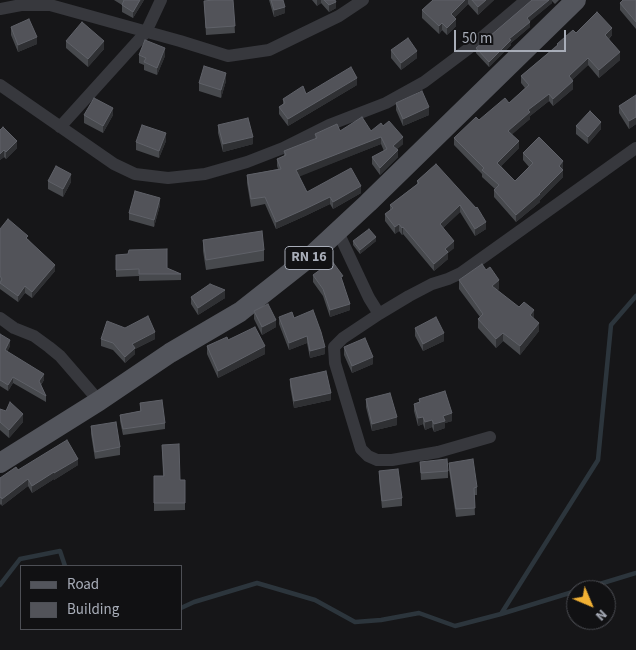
<!DOCTYPE html>
<html>
<head>
<meta charset="utf-8">
<style>
	body { margin:0 }
	#map { position:relative; width:636px; height:650px; overflow:hidden; background:#161618; font-family:"Source Sans 3",sans-serif }
	canvas { display:block }
	.legend { position:absolute; left:20px; top:565px; width:162px; height:65px; box-sizing:border-box; background:#111113; border:1px solid #4d4f55; margin:0; padding:6px 9px; list-style:none; font-size:15px; color:#a8adb8 }
	.legend li { display:flex; align-items:center; gap:10px; height:25px }
	.legend b { width:25px; border:1px solid #4d4f55 }
	.north { position:absolute; left:566px; top:580px; width:50px; height:50px; box-sizing:border-box; background:#111113; border:1px solid #4d4f55; border-radius:50%; rotate:135deg; font-size:14px; font-weight:700; line-height:20px; text-align:center; color:#a8adb8 }
	.north::after { content:''; display:block; margin:auto; width:18px; height:22px; background:#f2b134; clip-path:polygon(50% 0,100% 100%,50% 72%,0 100%) }
	.scale { position:absolute; left:454px; top:30px; width:112px; height:22px; box-sizing:border-box; border:2px solid #a8adb8; border-top:0; padding-left:6px; font-size:15px; line-height:18px; white-space:nowrap; color:#a8adb8; -webkit-text-stroke:4px #111113; paint-order:stroke }
</style>
</head>
<body>
<div id="map">
<canvas width="636" height="650"></canvas>
<ul class="legend">
<li><b style="height:6px;background:#53555c"></b>Road</li>
<li><b style="height:14px;background:#525359"></b>Building</li>
</ul>
<div class="north">N</div>
<div class="scale">50 m</div>
</div>
<script>
const c = document.querySelector('canvas').getContext('2d');
c.lineJoin = 'round';
function poly(rows) {
  const path = new Path2D();
  for (const r of rows) {
    path.moveTo(r[0], r[1]);
    for (let i = 2; i < r.length; i += 2) path.lineTo(r[i], r[i + 1]);
  }
  return path;
}
function stroke(path, color, width, dash) {
  c.strokeStyle = color;
  c.lineWidth = width;
  c.lineCap = dash ? 'butt' : 'round';
  c.setLineDash(dash || []);
  c.stroke(path);
}
function fillPath(path, color) {
  c.fillStyle = color;
  c.fill(path, 'evenodd');
}
function drawText(font, color, halo, rows, align = 'center') {
  c.font = font + ' "Source Sans 3",sans-serif';
  c.lineWidth = 4;
  c.setLineDash([]);
  c.textBaseline = 'middle';
  c.strokeStyle = halo;
  c.fillStyle = color;
  for (const [text, x, y, turn = 0] of rows) {
    c.save();
    c.translate(x, y);
    c.rotate((+turn || 0) * Math.PI / 180);
    c.textAlign = isNaN(turn) ? turn : align;
    if (halo) c.strokeText(text, 0, 0);
    c.fillText(text, 0, 0);
    c.restore();
  }
}
stroke(poly([
	[0,585,20,559,60,551,65,566],
	[580,590,636,573],
	[181,608,194,602,257,583,315,600,355,622,381,620,419,613,455,626,501,614,576,591],
	[501,614,598,460,611,325,636,296]
]), '#2c353c', 4.5);
stroke(poly([
	[0,9,21,5,50,5,180,41,228,56,269,50,339,16,363,0],
	[0,85,114,164,135,174,168,178,205,174,247,162,283,148,329,125,386,103,424,82,468,49,526,0],
	[60,127,146,32,161,0],
	[338,232,369,298,379,314,409,296,432,284,448,279,461,273,636,148],
	[379,314,343,338,334,347,335,363,361,449,368,456,377,460,392,460,438,452,490,437],
	[0,318,14,328,34,336,49,347,60,356,99,401]
]), '#37383d', 12);
stroke(poly([
	[0,463,99,401,170,353,240,312,311,256,368,203,576,0]
]), '#53555c', 20);
fillPath(poly([
	[114,0,144,0,133,18,122,12,122,5],
	[211,0,233,0,235,33,206,35,204,1],
	[269,0,283,0,285,13,274,17],
	[312,0,335,0,336,8,329,12,321,3,317,6],
	[433,0,494,0,478,15,468,4,455,17,456,26,447,35,442,30,439,34,422,18,422,10],
	[532,0,559,0,555,4,552,1,552,3,530,21,530,27,511,43,511,45,489,67,476,53,476,48],
	[636,0,636,29,620,10,620,3],
	[11,27,37,44,18,52,11,35],
	[576,33,612,35,609,39,620,60,599,78,588,65,572,80,573,89,553,106,549,101,530,116,530,119,512,134,519,148,501,166,515,181,529,167,523,160,523,153,563,168,562,169,563,177,540,200,540,202,516,222,494,197,494,190,495,189,482,177,482,174,454,145,454,138,479,120,509,103,525,88,521,83,521,76,557,45,557,44],
	[66,41,104,49,88,67,66,48],
	[391,50,417,58,401,70,391,58],
	[139,55,165,56,157,75,144,70,144,65,139,63],
	[226,81,221,98,199,91,199,83],
	[357,85,288,126,279,114,279,107,283,104,283,99],
	[636,95,636,124,629,129,619,113,619,106],
	[396,103,429,115,403,126,396,110],
	[84,115,113,115,103,133,84,123],
	[218,125,253,144,223,152,218,133],
	[383,126,403,144,397,149,398,157,380,175,372,164,372,157,384,151,381,144,299,176,307,192,361,193,333,209,330,204,305,216,276,229,265,204,251,207,247,183,247,175,278,169,277,166,277,159,284,156,284,151,315,139,315,134,340,131,371,131],
	[576,126,601,129,588,144,576,134],
	[0,130,17,148,6,159,4,157,0,160],
	[166,141,159,158,136,150,136,142],
	[436,164,486,229,475,236,460,212,443,228,454,248,448,253,448,259,434,271,403,234,402,235,399,231,395,234,385,221,385,214,390,210,390,205,417,184,417,181],
	[48,181,71,182,63,197,48,189],
	[160,205,154,227,129,220,129,213],
	[0,229,28,239,55,271,32,298,25,293,18,302,0,289],
	[203,240,264,250,264,261,206,270,203,251],
	[353,241,376,241,360,254,353,245],
	[116,255,167,268,181,274,181,280,139,281,139,276,116,277],
	[313,275,343,282,350,310,330,317,323,296,313,282],
	[459,280,499,289,497,290,534,319,539,331,520,355,503,341,496,348,478,328,478,319,480,317,459,289],
	[191,297,225,298,198,315,191,304],
	[254,311,276,327,262,335,254,319],
	[279,317,294,318,325,354,310,358,307,343,289,350,279,324],
	[415,328,444,341,423,351,415,336],
	[0,334,10,346,7,352,44,380,41,385,46,396,46,402,13,383,8,391,0,386],
	[101,339,155,339,135,349,135,354,125,363,113,350,101,346],
	[228,340,265,354,218,378,207,354,207,346],
	[344,347,373,364,352,373,344,355],
	[290,379,331,400,294,408,290,386],
	[366,399,397,425,372,431,366,407],
	[419,399,452,421,445,423,445,428,434,432,432,427,425,430,423,424,418,426,414,411,414,404,419,402],
	[140,403,165,423,165,429,123,435,120,421,120,415,140,411],
	[0,409,23,422,9,438,0,430],
	[91,426,120,447,120,455,95,459,91,434],
	[162,445,180,480,185,480,185,510,154,511,154,476,163,476],
	[420,462,448,471,448,478,421,480],
	[449,463,477,487,477,495,474,495,475,515,456,517,449,470],
	[78,465,54,480,54,479,32,493,28,486,2,506,1,504,0,505,0,478,18,470],
	[379,471,402,498,402,506,382,508,379,479]
]), '#47494d');
fillPath(poly([
	[140,0,144,0,133,18,133,12],
	[317,0,321,0,321,3,317,6],
	[465,0,468,0,468,4,451,21,451,14],
	[486,0,494,0,478,15,478,7],
	[549,0,552,0,552,3,527,24,527,18],
	[336,2,336,8,329,12,329,5],
	[285,7,285,13,274,17,274,10],
	[456,19,456,26,447,35,447,28],
	[530,22,530,27,511,43,511,45,489,67,489,62,509,39],
	[442,23,442,30,439,34,439,26],
	[612,28,612,35,605,42,605,35],
	[37,37,37,44,18,52,18,45],
	[104,41,104,49,88,67,88,59],
	[165,48,165,56,157,75,157,68],
	[417,51,417,58,401,70,401,63],
	[620,52,620,60,599,78,599,70],
	[588,58,588,65,569,83,569,76],
	[226,73,226,81,221,98,221,90],
	[357,78,357,85,288,126,288,119],
	[573,81,573,89,553,106,553,99],
	[549,94,549,101,530,116,530,119,508,138,508,131,528,110],
	[429,107,429,115,403,126,403,119],
	[113,108,113,115,103,133,103,126],
	[636,117,636,124,629,129,629,121],
	[601,122,601,129,588,144,588,137],
	[166,133,166,141,159,158,159,151],
	[253,137,253,144,223,152,223,144],
	[381,137,381,144,296,178,296,170],
	[403,137,403,144,393,153,393,146],
	[17,141,17,148,6,159,6,152],
	[519,141,519,148,497,170,497,163],
	[4,150,4,157,0,160,0,154],
	[398,150,398,157,380,175,380,168],
	[563,161,563,168,559,173,559,166],
	[563,170,563,177,540,200,540,202,516,222,516,215],
	[71,174,71,182,63,197,63,189],
	[361,186,361,193,333,209,333,202],
	[330,197,330,204,305,216,276,229,276,222],
	[160,198,160,205,154,227,154,220],
	[460,205,460,212,440,231,440,224],
	[486,222,486,229,475,236,475,229],
	[399,224,399,231,395,234,395,227],
	[403,227,403,234,402,235,402,228],
	[376,237,376,241,360,254,360,250],
	[454,241,454,248,448,253,448,259,434,271,434,264,445,249],
	[55,265,55,271,32,298,32,292],
	[499,280,499,289,492,294,492,286],
	[25,286,25,293,18,302,18,296],
	[225,290,225,298,198,315,198,308],
	[350,304,350,310,330,317,330,310],
	[534,310,534,319,530,315],
	[276,320,276,327,262,335,262,327],
	[539,323,539,331,520,355,520,346],
	[155,332,155,339,135,349,135,354,125,363,125,357,132,344],
	[444,333,444,341,423,351,423,344],
	[503,333,503,341,496,348,496,339],
	[307,336,307,343,289,350,289,343],
	[10,340,10,346,5,356,5,350],
	[265,346,265,354,218,378,218,371],
	[325,347,325,354,310,358,310,351],
	[373,357,373,364,352,373,352,366],
	[44,374,44,380,39,387,39,381],
	[13,377,13,383,8,391,8,385],
	[331,393,331,400,294,408,294,401],
	[452,413,452,421,445,423,445,428,434,432,434,424,443,416],
	[23,414,23,422,9,438,9,430],
	[397,417,397,425,372,431,372,424],
	[423,417,423,424,418,426,418,418],
	[432,420,432,427,425,430,425,422],
	[78,459,78,465,54,480,54,473],
	[54,472,54,479,32,493,32,486],
	[28,479,28,486,2,506,2,499]
]), '#2f3033');
const building = poly([
	[124,0,140,0,133,12,122,5,124,0],
	[213,0,233,0,235,26,206,28,204,1,213,0],
	[271,0,283,0,285,7,274,10,271,0],
	[324,0,335,0,336,2,329,5,324,0],
	[433,0,465,0,451,14,456,19,447,28,442,23,439,26,422,10,433,0],
	[472,0,486,0,478,7,472,0],
	[532,0,549,0,527,18,530,22,509,39,511,40,489,62,476,48,532,0],
	[623,0,636,0,636,22,620,3,623,0],
	[597,12,612,28,605,35,620,52,599,70,588,58,569,76,573,81,553,99,549,94,528,110,530,112,508,131,519,141,497,163,515,181,533,163,523,153,539,137,563,161,559,166,563,170,539,194,540,194,516,215,494,190,499,185,482,170,484,168,454,138,476,117,479,120,505,98,509,103,529,85,521,76,558,45,557,44,573,30,576,33,597,12],
	[29,19,37,37,18,45,11,27,29,19],
	[82,22,104,41,88,59,66,41,82,22],
	[408,38,417,51,401,63,391,50,408,38],
	[145,40,165,48,157,68,144,62,146,58,139,55,145,40],
	[204,66,226,73,221,90,199,83,204,66],
	[351,67,357,78,288,119,279,107,285,103,283,99,303,86,306,94,351,67],
	[422,91,429,107,403,119,396,103,422,91],
	[636,95,636,117,629,121,619,106,636,95],
	[94,98,113,108,103,126,84,115,94,98],
	[590,111,601,122,588,137,576,126,590,111],
	[362,117,371,131,381,123,383,126,389,121,403,137,393,146,398,150,380,168,372,157,387,149,381,137,296,170,307,192,351,168,361,186,333,202,330,197,305,209,276,222,265,197,251,199,247,175,281,169,277,159,286,155,284,151,317,138,315,134,337,124,340,131,362,117],
	[248,118,253,137,223,144,218,125,248,118],
	[142,125,166,133,159,151,136,142,142,125],
	[3,127,17,141,6,152,4,150,0,154,0,130,3,127],
	[436,164,476,208,477,207,486,222,475,229,460,205,440,224,454,241,445,249,448,252,434,264,403,227,402,228,399,224,395,227,385,214,393,208,390,205,419,183,417,181,436,164],
	[56,166,71,174,63,189,48,181,56,166],
	[135,191,160,198,154,220,129,213,135,191],
	[8,219,28,236,26,238,55,265,32,292,25,286,18,296,0,283,2,279,0,276,0,229,8,219],
	[369,229,376,237,360,250,353,241,369,229],
	[262,231,264,250,206,260,203,240,262,231],
	[167,249,167,268,181,274,139,274,139,269,116,270,116,255,128,254,129,250,167,249],
	[332,261,343,276,341,277,350,304,330,310,323,289,313,275,332,261],
	[482,264,486,270,490,267,499,280,492,286,519,307,524,302,534,310,530,315,539,323,520,346,503,333,496,339,478,319,483,314,459,280,482,264],
	[210,284,225,290,198,308,191,297,210,284],
	[268,304,276,320,262,327,254,311,268,304],
	[313,310,321,332,325,347,310,351,307,336,289,343,279,317,292,312,294,318,313,310],
	[148,316,155,332,132,344,135,348,125,357,113,343,101,339,107,321,125,328,148,316],
	[436,317,444,333,423,344,415,328,436,317],
	[255,327,265,346,218,371,207,346,227,337,228,340,255,327],
	[0,334,10,340,5,350,44,374,39,381,46,396,13,377,8,385,0,380,0,334],
	[365,338,373,357,352,366,344,347,365,338],
	[326,371,331,393,294,401,290,379,326,371],
	[445,391,452,413,443,416,445,421,434,424,432,420,425,422,423,417,418,418,414,404,420,402,419,399,445,391],
	[390,393,397,417,372,424,366,399,390,393],
	[162,400,165,423,123,429,120,415,141,411,140,403,162,400],
	[10,402,23,414,9,430,0,422,0,409,6,411,10,402],
	[116,422,120,447,95,452,91,426,116,422],
	[67,440,78,459,54,473,54,472,32,486,28,479,2,499,1,497,0,498,0,478,16,467,18,470,67,440],
	[179,444,180,480,185,480,185,503,154,503,154,476,164,476,162,445,179,444],
	[447,459,448,471,421,473,420,462,447,459],
	[473,459,477,487,474,488,475,508,456,509,449,463,473,459],
	[398,469,402,498,382,501,379,471,398,469]
]);
fillPath(building, '#525359');
stroke(building, '#5f6168', 1);
for (const [x, y, w] of [
	[309,258,48]
]) {
  const box = new Path2D();
  box.roundRect(x - w / 2, y - 11.5, w, 23, 4);
  c.fillStyle = '#111113';
  c.fill(box);
  stroke(box, '#a8adb8', 1);
}
drawText('bold 14px', '#a8adb8', null, [
	["RN 16",309,258]
]);
</script>
</body>
</html>
